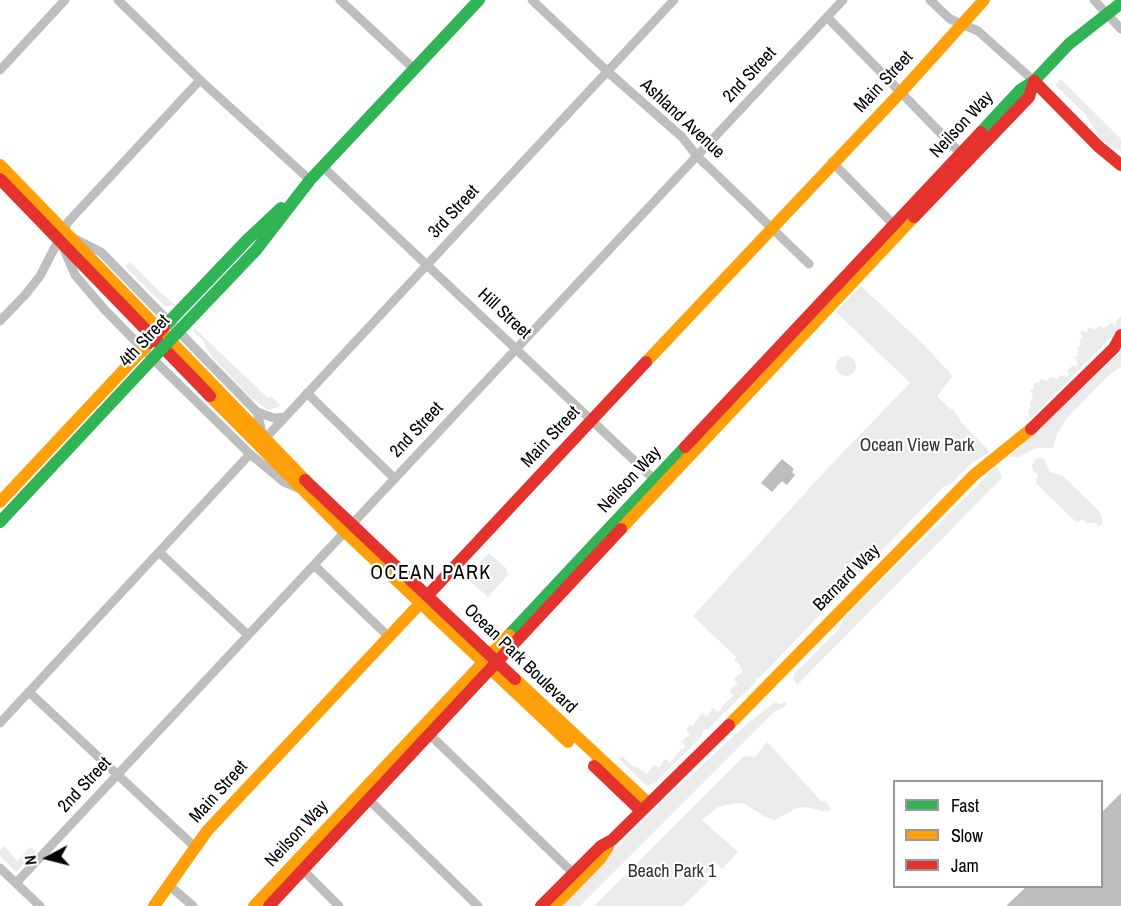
<!DOCTYPE html>
<html>
<head>
<meta charset="utf-8">
<style>
	body { margin:0 }
	#map { position:relative; width:1121px; height:906px; overflow:hidden; background:#fff; font-family:"Archivo Narrow",sans-serif }
	canvas { display:block }
	.legend { position:absolute; left:893px; top:780px; width:210px; height:108px; box-sizing:border-box; background:#fff; border:2px solid #999; margin:0; padding:8px 10px; list-style:none; font-size:18px; color:#000 }
	.legend li { display:flex; align-items:center; gap:12px; height:30px }
	.legend b { width:30px; border:2px solid #999 }
	.north { position:absolute; left:18px; top:828px; width:60px; height:60px; -webkit-text-stroke:4px #fff; paint-order:stroke; rotate:263deg; font-size:16px; font-weight:700; line-height:24px; text-align:center; color:#000 }
	.north::after { content:''; display:block; margin:auto; width:21px; height:27px; background:#000; clip-path:polygon(50% 0,100% 100%,50% 72%,0 100%) }
</style>
</head>
<body>
<div id="map">
<canvas width="1121" height="906"></canvas>
<ul class="legend">
<li><b style="height:8px;background:#30b455"></b>Fast</li>
<li><b style="height:8px;background:#ff9f0a"></b>Slow</li>
<li><b style="height:8px;background:#e5322d"></b>Jam</li>
</ul>
<div class="north">N</div>
</div>
<script>
const c = document.querySelector('canvas').getContext('2d');
c.lineJoin = 'round';
function fillPath(path, color) {
  c.fillStyle = color;
  c.fill(path, 'evenodd');
}
function poly(rows) {
  const path = new Path2D();
  for (const r of rows) {
    if (r.length === 3) {
      path.moveTo(r[0] + r[2], r[1]);
      path.arc(r[0], r[1], r[2], 0, 2 * Math.PI);
      continue;
    }
    path.moveTo(r[0], r[1]);
    for (let i = 2; i < r.length; i += 2) path.lineTo(r[i], r[i + 1]);
  }
  return path;
}
function stroke(path, color, width, dash) {
  c.strokeStyle = color;
  c.lineWidth = width;
  c.lineCap = dash ? 'butt' : 'round';
  c.setLineDash(dash || []);
  c.stroke(path);
}
function drawText(font, color, halo, rows, align = 'center') {
  c.font = font + ' "Archivo Narrow",sans-serif';
  c.lineWidth = 4.5;
  c.setLineDash([]);
  c.textBaseline = 'middle';
  c.strokeStyle = halo;
  c.fillStyle = color;
  for (const [text, x, y, turn = 0] of rows) {
    c.save();
    c.translate(x, y);
    c.rotate((+turn || 0) * Math.PI / 180);
    c.textAlign = isNaN(turn) ? turn : align;
    if (halo) c.strokeText(text, 0, 0);
    c.fillText(text, 0, 0);
    c.restore();
  }
}
fillPath(poly([
	[1061,79,1121,139,1121,151,1109,146,1101,139,1084,113,1055,85],
	[130,262,161,293,175,305,165,306,125,267],
	[861,286,925,346,949,372,952,377,937,396,950,409,953,409,962,423,990,452,972,463,950,484,943,487,759,678,756,677,755,683,708,729,704,729,701,737,655,783,647,786,619,759,622,756,633,767,635,766,647,774,654,764,659,768,665,759,670,763,681,749,682,750,686,746,681,742,690,734,686,730,690,725,692,726,702,713,707,717,713,708,718,712,722,708,721,707,734,695,729,691,738,683,734,679,743,671,740,668,741,666,734,660,736,657,693,616,827,469,910,383,836,312],
	[1121,316,1121,327,1030,419,1028,410,1031,408,1030,403,1033,397,1030,390,1034,389,1033,385,1036,382,1039,383,1040,379,1048,381,1049,377,1058,379,1059,375,1067,377,1069,374,1067,371,1073,365,1075,367,1078,365,1075,357,1079,356,1077,353,1079,350,1076,348,1081,345,1079,342,1083,336,1080,333,1083,330,1087,332,1088,327,1096,330,1098,326,1105,328,1111,323,1116,325,1116,321],
	[193,327,268,398,271,396,280,405,278,407,268,410,251,398,214,359,206,348,204,341,194,332],
	[1121,352,1121,367,1109,375,1066,419,1057,434,1053,448,1037,448,1018,457,1009,457],
	[846,366,10],
	[1039,458,1044,459,1050,472,1063,476,1096,508,1101,514,1103,524,1099,526,1094,522,1086,524,1083,519,1078,522,1075,521,1036,483,1038,474,1033,471,1032,465,1036,459],
	[995,468,998,468,1002,478,797,685,793,678,794,674,838,630,846,616],
	[489,553,506,568,508,575,488,597,465,577],
	[786,701,787,705,774,712,580,906,556,906,564,901,678,787,748,723,774,703,781,704],
	[767,742,821,801,826,801,831,810,822,811,806,807,797,808,775,820,765,817,745,804,736,803,718,807,702,820,738,852,722,869,716,863,704,875,709,881,683,906,594,906,744,756,755,757],
	[4,846,17,861,30,847,36,851,16,872,0,856,0,850]
]), '#ebebeb');
fillPath(poly([
	[782,459,794,469,792,472,795,475,787,485,782,481,772,492,761,483],
	[1121,793,1121,906,1006,906,1026,887,1102,886,1102,812]
]), '#bdbdbd');
stroke(poly([
	[118,0,200,80,310,180],
	[340,0,414,69],
	[532,0,608,72,682,137,697,156,809,264],
	[930,0,950,19,978,31,1034,81],
	[1094,0,1121,29],
	[827,17,964,157],
	[0,70,65,0],
	[832,162,897,228],
	[323,167,658,483],
	[71,237,101,252,257,412,274,418,285,417],
	[63,247,75,275,104,309,153,359,250,454,284,482,298,488],
	[0,321,25,295,40,276,68,222,200,80],
	[307,393,394,478],
	[257,412,264,440],
	[260,444,674,0],
	[160,553,248,635],
	[315,566,388,636],
	[29,692,195,847],
	[0,723,250,454],
	[426,731,573,873],
	[365,796,478,906],
	[299,866,339,906],
	[0,868,40,906],
	[16,883,843,0],
	[170,886,193,906]
]), '#bebebe', 9);
stroke(poly([
	[981,132,1020,90,1034,81,1069,44,1121,3],
	[164,327,248,239,281,208],
	[174,336,256,250,310,180,479,0],
	[0,522,157,354],
	[509,635,685,447]
]), '#30b455', 12);
stroke(poly([
	[0,165,305,480],
	[646,362,901,92,984,0],
	[210,396,345,532,568,742],
	[0,502,149,343],
	[621,529,914,217],
	[515,679,648,803],
	[729,725,974,475,1031,429],
	[154,906,207,831,428,595],
	[254,906,509,635],
	[551,906,561,899,600,859,608,847]
]), '#ff9f0a', 12);
stroke(poly([
	[1034,81,1098,146,1121,165],
	[0,179,210,396],
	[914,217,1029,97,1034,81],
	[1031,429,1114,348,1121,335],
	[685,447,981,132],
	[305,480,515,679],
	[428,595,646,362],
	[594,766,641,811],
	[269,906,621,529],
	[541,906,601,846,612,840,729,725]
]), '#e5322d', 12);
stroke(poly([
	[157,354,174,336]
]), '#30b455', 12);
stroke(poly([
	[149,343,164,327]
]), '#e5322d', 12);
drawText('18px', '#000', '#fff', [
	["2nd Street",750,75,-47],
	["Main Street",884,82,-47],
	["Ashland Avenue",682,119,43],
	["Neilson Way",962,125,-47],
	["3rd Street",454,212,-47],
	["Hill Street",504,314,43],
	["4th Street",145,341,-47],
	["2nd Street",417,430,-47],
	["Main Street",551,437,-47],
	["Neilson Way",630,480,-47],
	["Barnard Way",847,578,-45],
	["Ocean Park Boulevard",520,659,44],
	["2nd Street",85,785,-47],
	["Main Street",219,792,-48],
	["Neilson Way",297,834,-47]
]);
drawText('18px', '#313131', '#fff', [
	["Ocean View Park",917,446],
	["Beach Park 1",672,872]
]);
c.letterSpacing = '1.5px';
drawText('20px', '#000', '#fff', [
	["OCEAN PARK",431,574]
]);
c.letterSpacing = '0px';
</script>
</body>
</html>
